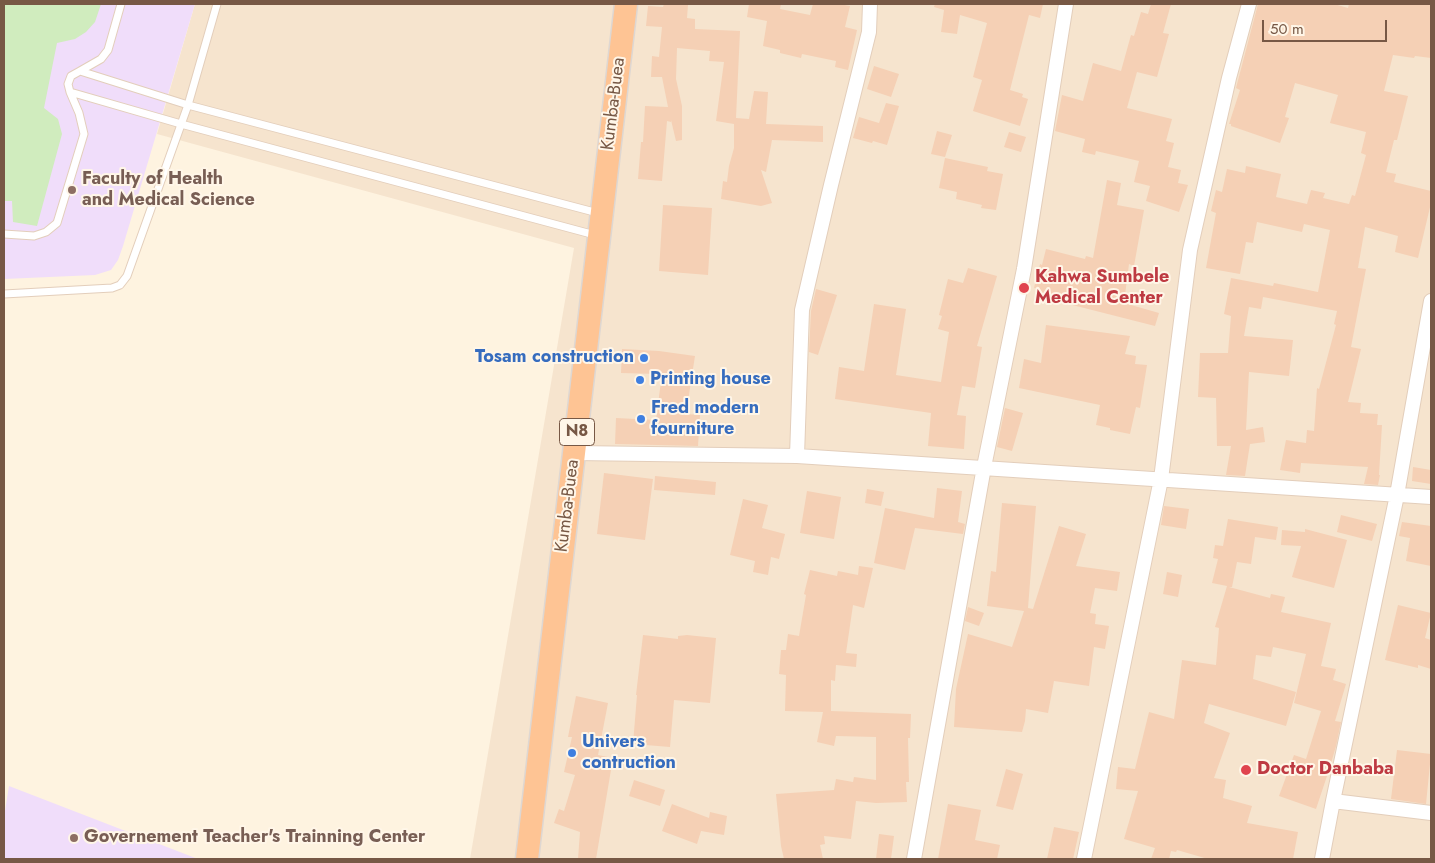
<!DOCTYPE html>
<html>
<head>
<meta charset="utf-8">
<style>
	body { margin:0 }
	#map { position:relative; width:1435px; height:863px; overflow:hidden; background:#fef3e0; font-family:Jost,sans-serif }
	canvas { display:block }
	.frame { position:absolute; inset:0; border:5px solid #775845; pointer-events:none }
	.scale { position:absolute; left:1262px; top:20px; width:125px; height:22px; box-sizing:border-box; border:2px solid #775845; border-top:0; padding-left:6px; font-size:15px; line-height:18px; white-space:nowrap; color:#775845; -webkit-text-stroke:4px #fff6e8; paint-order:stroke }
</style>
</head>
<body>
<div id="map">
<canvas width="1435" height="863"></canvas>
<div class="frame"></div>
<div class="scale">50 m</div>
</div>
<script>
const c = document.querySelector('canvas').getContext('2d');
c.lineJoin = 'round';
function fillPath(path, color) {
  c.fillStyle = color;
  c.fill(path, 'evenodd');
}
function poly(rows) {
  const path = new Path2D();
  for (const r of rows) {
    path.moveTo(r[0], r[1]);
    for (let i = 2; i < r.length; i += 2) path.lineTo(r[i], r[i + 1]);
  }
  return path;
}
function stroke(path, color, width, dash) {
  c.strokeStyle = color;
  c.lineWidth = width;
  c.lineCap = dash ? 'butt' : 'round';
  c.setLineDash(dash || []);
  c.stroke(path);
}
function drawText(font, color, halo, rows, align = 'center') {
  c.font = font + ' Jost,sans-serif';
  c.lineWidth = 4;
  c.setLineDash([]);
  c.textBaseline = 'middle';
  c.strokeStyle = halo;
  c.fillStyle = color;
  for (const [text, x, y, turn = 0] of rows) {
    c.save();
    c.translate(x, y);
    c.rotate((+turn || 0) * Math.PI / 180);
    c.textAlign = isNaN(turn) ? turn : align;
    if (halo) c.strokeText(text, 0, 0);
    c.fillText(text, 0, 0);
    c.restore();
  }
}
fillPath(poly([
	[195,4,1431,4,1431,859,470,859,574,248,157,134]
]), '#f6e4ce');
fillPath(poly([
	[4,4,195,4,123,246,118,260,111,270,95,275,4,279],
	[9,786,198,859,4,859,4,817]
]), '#f0ddfa');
fillPath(poly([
	[4,4,101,4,95,22,86,32,75,39,57,43,44,108,58,119,62,134,37,226,13,222,12,201,4,201]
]), '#d0ecbe');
fillPath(poly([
	[664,4,688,5,687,18,695,19,695,29,740,31,736,118,749,119,754,91,768,92,766,124,823,126,823,142,772,140,766,172,761,170,772,203,761,206,721,199,723,181,727,182,729,166,734,148,734,124,716,121,724,62,709,61,710,51,677,48,676,79,682,106,682,140,676,141,671,120,671,122,667,121,662,181,638,179,641,142,643,142,645,106,668,107,662,77,651,77,652,56,659,57,662,27,646,26,648,6,663,7],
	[749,4,781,4,780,9,810,15,813,4,839,4,850,6,845,27,857,30,848,70,835,67,836,61,802,54,801,58,780,53,780,50,763,46,767,21,747,17],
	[935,4,1043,4,1040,18,1029,15,1010,90,1023,94,1022,97,1028,99,1020,126,973,111,982,80,973,77,987,23,960,15,957,34,941,32,944,10,934,7],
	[1151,4,1171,4,1163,33,1169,34,1157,77,1137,72,1127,108,1172,119,1166,141,1174,143,1168,167,1181,170,1178,183,1188,185,1179,212,1146,201,1150,186,1134,182,1139,161,1096,151,1095,155,1082,152,1085,139,1055,131,1062,95,1083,101,1093,63,1121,71,1131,35,1134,36,1141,12,1148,14],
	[1258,4,1334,4,1348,8,1349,4,1431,4,1431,58,1415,56,1414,58,1393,55,1384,91,1408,96,1397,140,1394,140,1386,172,1396,174,1394,182,1431,191,1431,203,1418,258,1395,252,1398,236,1365,227,1358,268,1366,269,1351,347,1361,349,1348,402,1361,403,1360,413,1378,414,1377,425,1382,425,1379,475,1380,475,1378,485,1364,484,1368,467,1301,463,1300,473,1280,470,1286,440,1306,443,1307,430,1314,431,1317,388,1319,389,1336,325,1334,324,1337,311,1263,297,1261,309,1249,307,1244,336,1293,340,1289,376,1249,372,1246,430,1263,427,1265,442,1250,444,1245,476,1226,475,1231,446,1217,446,1216,398,1198,397,1200,353,1228,353,1231,316,1224,314,1231,278,1273,286,1274,283,1318,292,1330,230,1304,224,1302,232,1257,222,1253,243,1246,242,1240,274,1206,268,1216,213,1211,211,1216,190,1222,192,1227,169,1245,173,1246,166,1281,174,1276,197,1307,204,1311,190,1325,193,1323,198,1349,204,1352,195,1355,196,1366,155,1361,153,1366,132,1330,123,1338,95,1295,83,1285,117,1289,118,1280,143,1231,126,1231,124,1229,124,1240,90,1236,88],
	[874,66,899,74,891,97,867,89],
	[886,103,899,106,887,145,873,141,872,143,853,138,859,117,879,123],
	[937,131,952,135,945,157,931,154],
	[1009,132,1026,137,1021,152,1004,147],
	[945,158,988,167,987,171,1003,174,996,210,981,208,982,205,956,199,957,192,939,188],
	[1107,180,1121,183,1117,205,1144,210,1134,266,1129,264,1124,303,1159,313,1155,326,1037,296,1039,289,1034,288,1040,264,1042,265,1046,249,1085,259,1086,256,1093,258],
	[663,205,712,208,708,275,659,271],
	[968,268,997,276,977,346,982,347,975,388,962,386,957,415,966,416,964,449,928,446,931,413,835,399,839,367,864,371,874,304,906,309,896,375,941,382,949,332,938,329,942,316,939,315,948,279,963,283],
	[816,289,837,295,818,355,809,352,811,311],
	[1046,325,1130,336,1125,354,1136,356,1135,364,1147,365,1140,408,1136,407,1130,434,1110,430,1110,428,1096,425,1100,405,1019,388,1024,359,1041,363],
	[622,349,659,351,695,356,686,414,700,415,698,446,615,444,616,418,656,420,661,381,657,380,658,374,621,373],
	[1005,408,1023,413,1012,451,997,447],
	[1413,467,1431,470,1431,484,1412,481],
	[604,473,653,479,645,540,597,534],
	[655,476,716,482,715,495,654,490],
	[937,488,962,491,958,522,965,524,963,534,915,528,905,570,874,563,885,508,934,518],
	[867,489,884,492,881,506,865,503],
	[807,491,841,497,834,539,800,533],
	[743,499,768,505,762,528,785,534,779,559,771,557,768,575,753,572,755,561,730,555],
	[1002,503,1036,506,1028,608,1033,609,1059,526,1086,534,1076,566,1120,572,1117,591,1095,588,1090,613,1096,614,1095,624,1109,626,1105,649,1094,647,1089,686,1054,681,1048,713,1026,709,1025,721,1022,732,954,727,956,689,968,634,1012,647,1024,611,987,606,991,571,996,572],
	[1164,506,1189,509,1186,529,1161,525],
	[1341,515,1377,524,1372,541,1337,532],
	[1228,519,1278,527,1276,540,1255,537,1251,564,1237,562,1232,587,1229,587,1270,598,1271,594,1285,597,1281,612,1331,623,1321,666,1336,669,1333,680,1346,684,1335,721,1341,722,1336,746,1330,767,1316,809,1279,796,1294,755,1306,759,1321,711,1294,703,1306,654,1273,647,1271,657,1256,655,1253,679,1296,692,1286,726,1209,704,1204,723,1230,733,1214,778,1226,780,1223,798,1252,806,1247,823,1298,832,1293,859,1208,859,1177,850,1176,852,1171,851,1169,859,1151,859,1155,848,1124,839,1138,791,1116,789,1118,767,1135,769,1149,712,1174,719,1182,660,1216,665,1219,628,1215,627,1227,586,1212,583,1218,559,1213,558,1215,545,1223,546],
	[1402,522,1431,526,1431,566,1406,561,1410,538,1399,536],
	[1305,529,1347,540,1334,588,1292,577,1301,546,1281,545,1282,530,1305,532],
	[859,566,873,568,864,608,853,605,846,653,857,654,856,667,836,665,835,681,831,680,831,711,911,714,910,738,908,738,909,782,906,782,907,802,876,803,856,801,851,839,824,836,825,844,820,845,823,859,784,859,781,846,776,794,834,790,836,779,853,782,854,777,876,780,876,737,836,736,834,746,817,742,823,712,785,711,786,675,779,674,781,650,786,650,788,634,799,636,806,595,804,594,810,570,837,576,838,571,858,575],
	[1167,572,1182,575,1178,597,1163,594],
	[1398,605,1431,613,1425,638,1431,640,1431,669,1418,665,1418,668,1385,660],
	[968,607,984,613,979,626,965,621],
	[643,635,678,639,678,636,687,635,716,638,710,703,674,700,670,747,633,744,637,695,636,695],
	[576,696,608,703,598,755,613,758,596,859,578,859,580,832,554,823,559,809,564,811,575,775,564,772,572,737,568,737],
	[1397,750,1431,754,1426,804,1391,799],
	[1006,769,1023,774,1013,810,996,806],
	[634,780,665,790,660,806,629,796],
	[672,804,709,818,710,812,727,816,724,835,701,831,697,844,662,831],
	[948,804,981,810,975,840,1000,845,997,859,938,859],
	[1054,827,1079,832,1073,859,1047,859],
	[879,834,894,836,891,859,876,859]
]), '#f5d0b5');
const service = poly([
	[80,71,101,59,108,50,121,4],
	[4,234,34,236,46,232,57,223,84,134,79,113,70,92],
	[595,235,181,124,70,92,68,84,71,76,80,71,188,105,598,213],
	[4,294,112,288,120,285,127,276,188,105,217,4]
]);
const minor = poly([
	[575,453,797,456,1431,497],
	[797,456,802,310,831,185,869,32,870,4],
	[1333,801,1431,813],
	[914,859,984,467,1024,269,1066,4],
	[1084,859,1161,479,1190,250,1229,78,1249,4],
	[1322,859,1333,801,1397,495,1431,301]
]);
const trunk = poly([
	[527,859,626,4]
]);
stroke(service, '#e3cebb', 9);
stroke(minor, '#e3cebb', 16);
stroke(trunk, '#ded7d2', 25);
stroke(service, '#fff', 7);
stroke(minor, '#fff', 14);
stroke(trunk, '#fec494', 22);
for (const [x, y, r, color] of [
	[72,190,5,"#8d6e63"],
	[1024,288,6,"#e0444e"],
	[644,358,5,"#3f7fe0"],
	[640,380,5,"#3f7fe0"],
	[641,419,5,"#3f7fe0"],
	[572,753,5,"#3f7fe0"],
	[1246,770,6,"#e0444e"],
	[74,838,5,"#8d6e63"]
]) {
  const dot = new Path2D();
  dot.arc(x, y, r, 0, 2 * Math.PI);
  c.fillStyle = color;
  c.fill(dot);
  stroke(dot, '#fff6e8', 2);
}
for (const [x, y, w] of [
	[577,432,35]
]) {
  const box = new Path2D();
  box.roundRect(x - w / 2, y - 13.5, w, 27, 4);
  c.fillStyle = '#fff6e8';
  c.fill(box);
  stroke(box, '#775845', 1);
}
drawText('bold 16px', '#775845', null, [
	["N8",577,432]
]);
drawText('18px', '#775845', '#fff6e8', [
	["Kumba-Buea",614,104,-83],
	["Kumba-Buea",568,506,-83]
]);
drawText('bold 18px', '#785e54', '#fff6e8', [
	["Faculty of Health",82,180],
	["and Medical Science",82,201],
	["Governement Teacher's Trainning Center",84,838]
], 'left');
drawText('bold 18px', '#be3a42', '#fff6e8', [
	["Kahwa Sumbele",1035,278],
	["Medical Center",1035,299],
	["Doctor Danbaba",1257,770]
], 'left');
drawText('bold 18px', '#366cbe', '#fff6e8', [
	["Tosam construction",634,358,"right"],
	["Printing house",650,380],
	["Fred modern",651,409],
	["fourniture",651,430],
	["Univers",582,743],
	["contruction",582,764]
], 'left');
</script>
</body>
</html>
